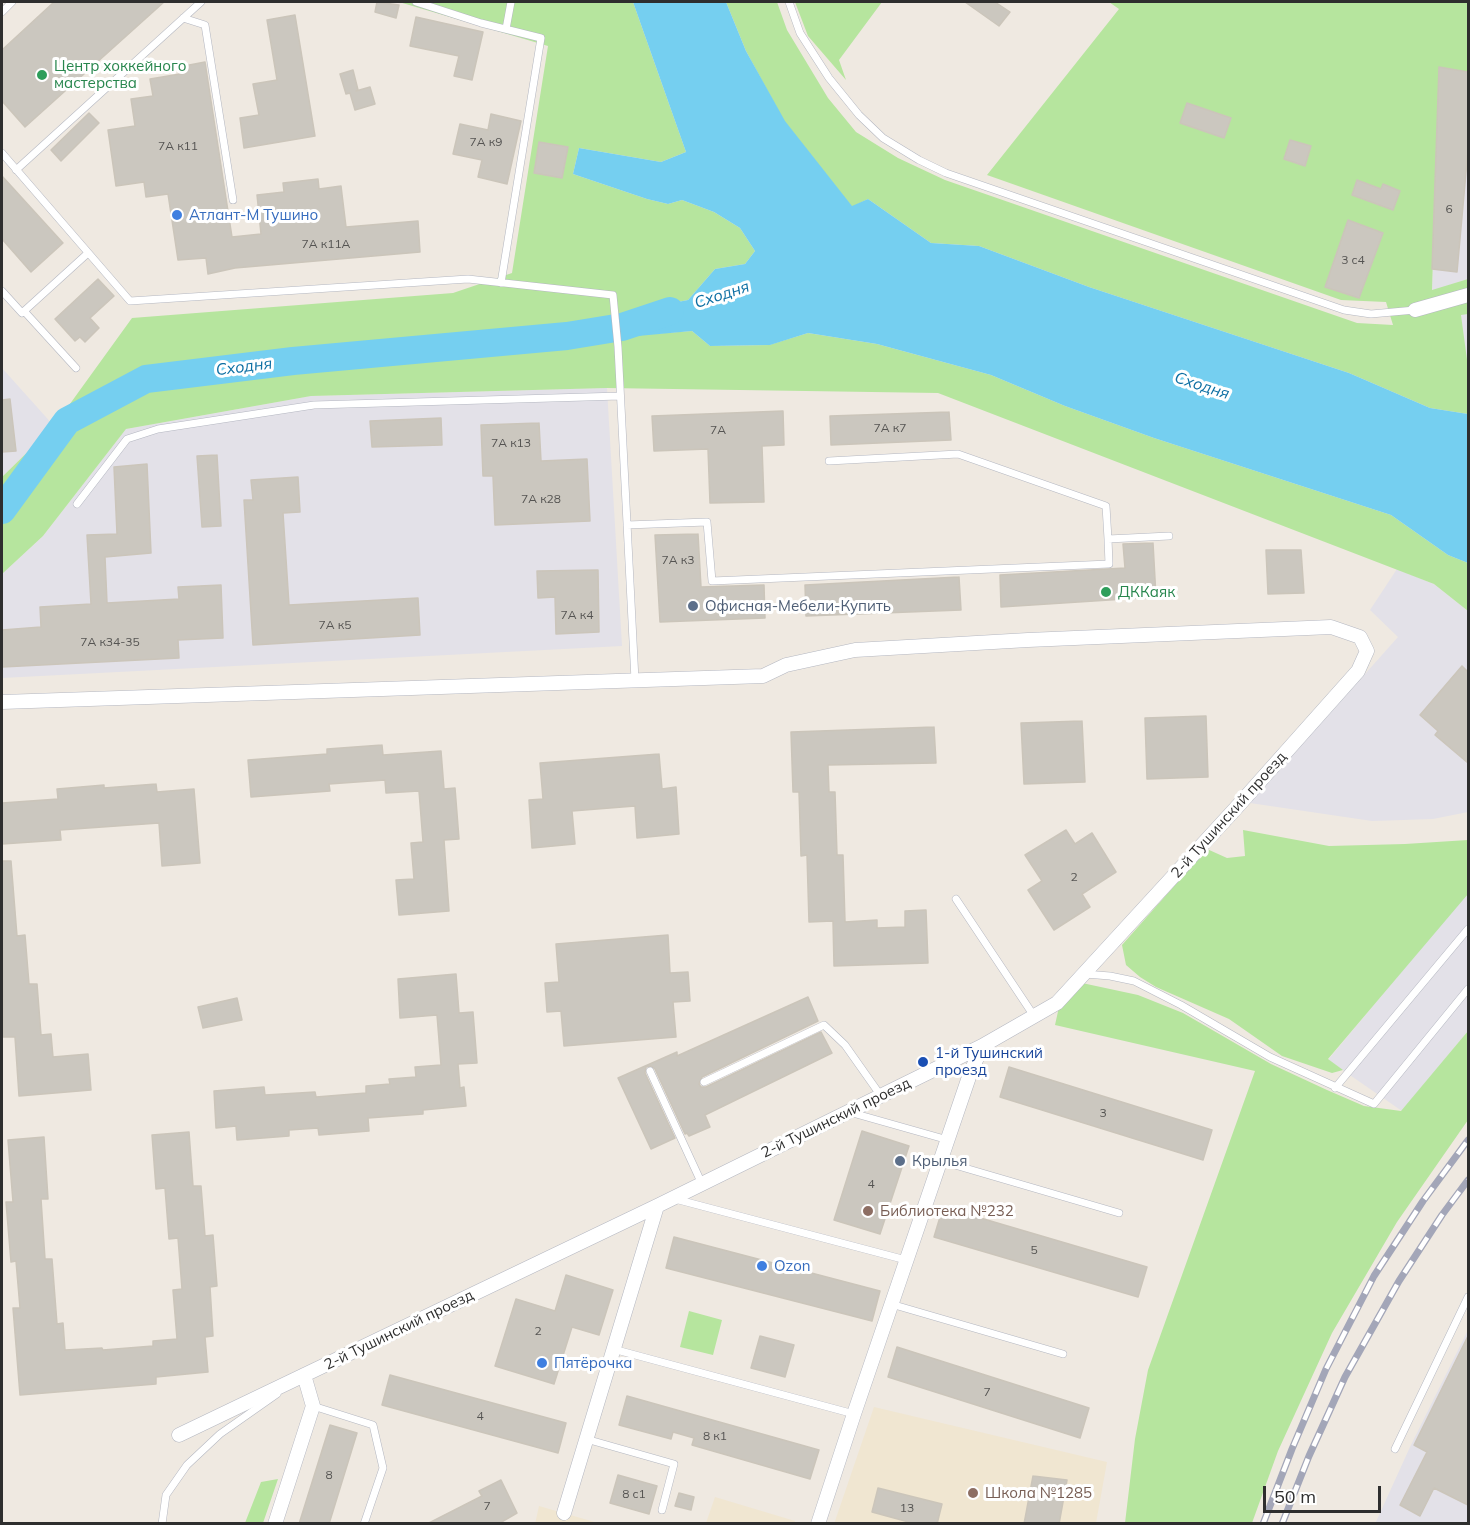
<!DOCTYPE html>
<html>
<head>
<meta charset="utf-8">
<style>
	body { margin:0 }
	#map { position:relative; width:1470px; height:1525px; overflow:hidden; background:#efe9e1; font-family:Mulish,sans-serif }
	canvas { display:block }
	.frame { position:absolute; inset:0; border:3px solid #2e2e2e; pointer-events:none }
	.scale { position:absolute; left:1263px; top:1486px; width:118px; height:27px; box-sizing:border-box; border:3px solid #2e2e2e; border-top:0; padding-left:8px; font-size:18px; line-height:21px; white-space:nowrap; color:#2e2e2e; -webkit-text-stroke:4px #fff; paint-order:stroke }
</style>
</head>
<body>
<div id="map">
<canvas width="1470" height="1525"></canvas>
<div class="frame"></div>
<div class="scale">50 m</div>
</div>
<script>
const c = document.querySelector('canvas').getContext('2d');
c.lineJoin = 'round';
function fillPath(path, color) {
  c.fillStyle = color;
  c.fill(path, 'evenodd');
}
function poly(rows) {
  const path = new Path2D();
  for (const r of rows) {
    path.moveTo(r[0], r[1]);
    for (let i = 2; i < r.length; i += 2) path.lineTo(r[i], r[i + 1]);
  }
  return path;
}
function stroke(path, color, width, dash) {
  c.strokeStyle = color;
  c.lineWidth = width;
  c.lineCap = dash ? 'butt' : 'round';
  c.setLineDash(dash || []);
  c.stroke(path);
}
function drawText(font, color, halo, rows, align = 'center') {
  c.font = font + ' Mulish,sans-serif';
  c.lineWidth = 6;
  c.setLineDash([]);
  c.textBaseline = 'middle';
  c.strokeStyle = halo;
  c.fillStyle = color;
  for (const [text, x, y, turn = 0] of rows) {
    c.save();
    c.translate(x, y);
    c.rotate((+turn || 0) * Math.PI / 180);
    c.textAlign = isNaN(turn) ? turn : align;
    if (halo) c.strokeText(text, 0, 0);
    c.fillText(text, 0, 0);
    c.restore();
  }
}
fillPath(poly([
	[1439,67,1468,72,1468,279,1432,291],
	[1461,314,1468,314,1468,367,1467,367],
	[2,368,54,426,2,477],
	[607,388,622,646,2,678,2,574,43,536,126,429,311,396],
	[1397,569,1434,584,1468,611,1468,812,1433,819,1372,821,1250,803,1398,637,1370,610],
	[1467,893,1468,1031,1402,1111,1328,1060],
	[1468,1330,1468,1523,1375,1524,1410,1447]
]), '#e3e1e8');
fillPath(poly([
	[874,1407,1107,1462,1096,1523,834,1524],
	[715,1497,795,1521,794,1524,706,1523],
	[539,1506,598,1523,535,1524]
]), '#f0e6d1');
fillPath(poly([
	[399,2,633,2,686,152,661,162,579,148,573,174,647,199,668,204,682,200,714,212,740,228,755,251,745,264,715,269,688,300,631,311,638,335,692,331,710,346,769,345,808,333,877,344,991,375,1065,406,1154,438,1391,515,1448,555,1468,563,1468,611,1434,584,938,393,607,388,311,396,126,429,43,536,2,574,2,477,54,426,132,318,453,293,512,273,548,46],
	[726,2,777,2,787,30,828,98,856,132,898,158,945,180,1357,323,1393,325,1386,302,1341,300,987,175,1119,9,1109,2,1468,2,1468,72,1439,67,1432,290,1468,279,1468,314,1461,315,1468,367,1468,414,1430,408,1349,373,1089,287,979,246,931,243,868,199,852,207,784,121,746,51],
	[795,2,882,2,839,60,846,80,808,36],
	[1243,830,1329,846,1405,844,1468,840,1468,894,1328,1059,1343,1070,1332,1073,1282,1056,1229,1019,1156,987,1140,977,1126,965,1122,945,1207,849,1227,858,1245,856],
	[1082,983,1138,995,1183,1013,1271,1064,1327,1090,1364,1106,1401,1111,1468,1031,1468,1120,1397,1222,1332,1333,1278,1451,1252,1523,1125,1523,1135,1439,1148,1370,1255,1071,1055,1025,1059,1007],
	[689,1311,722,1320,713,1355,680,1347],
	[278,1479,263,1523,245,1523,261,1482]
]), '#b6e59e');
fillPath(poly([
	[633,2,726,2,746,51,785,121,852,206,868,199,931,243,979,246,1089,287,1349,373,1430,408,1468,414,1468,563,1448,555,1391,515,1154,438,1065,406,991,375,877,344,808,333,770,345,710,346,692,331,638,336,631,311,688,300,715,269,745,264,755,251,740,228,714,212,682,200,668,204,647,199,573,174,579,148,661,162,686,152]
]), '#75cff0');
stroke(poly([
	[2,510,67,421,146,379,293,361,567,336,622,327,670,311]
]), '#75cff0', 28);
const building = poly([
	[54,2,164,2,25,127,2,101,2,50,54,2],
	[377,2,399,5,396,18,375,12,377,2],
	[965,2,995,2,1010,12,999,26,965,2],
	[295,15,315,136,244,148,240,118,259,115,253,84,277,80,267,20,295,15],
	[416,17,483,32,472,80,454,76,459,56,410,46,416,17],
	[205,62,232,237,261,234,257,195,284,192,283,183,318,179,319,189,341,186,346,227,418,221,420,252,235,268,208,274,206,258,178,260,168,194,146,197,144,182,116,186,108,130,135,126,131,99,153,96,150,79,186,73,184,66,205,62],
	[1439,67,1468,72,1468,150,1457,272,1432,269,1439,67],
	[353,70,358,90,356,91,370,87,375,104,355,110,350,93,346,94,340,74,353,70],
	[1187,103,1231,118,1224,138,1180,123,1187,103],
	[89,113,99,123,61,161,51,150,89,113],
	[491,114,521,121,507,184,478,177,482,160,453,154,460,124,488,130,491,114],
	[1290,140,1311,146,1305,166,1284,159,1290,140],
	[539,142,568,147,562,178,534,173,539,142],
	[2,176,63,243,31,272,2,239,2,176],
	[1357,180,1381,189,1383,184,1400,191,1393,210,1352,195,1357,180],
	[1348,220,1383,233,1359,298,1325,287,1348,220],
	[98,279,114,296,90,318,99,328,85,342,80,337,75,341,55,319,98,279],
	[10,399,16,451,2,452,2,400,10,399],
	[783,411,784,445,762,446,764,502,710,503,708,449,654,451,652,416,783,411],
	[949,412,951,440,831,445,830,416,949,412],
	[441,418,442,445,372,447,370,421,441,418],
	[539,423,541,461,587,459,590,521,495,525,493,476,483,476,481,425,539,423],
	[217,455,221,526,202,527,197,456,217,455],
	[147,464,151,553,105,557,107,603,179,599,178,587,221,585,223,638,178,640,179,658,2,667,2,630,41,627,40,607,91,604,87,535,117,534,114,467,147,464],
	[298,477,300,512,283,513,289,605,418,598,420,635,253,645,244,500,253,500,251,480,298,477],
	[698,534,701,587,764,585,765,618,660,622,655,535,698,534],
	[1153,543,1156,597,1001,607,1000,575,1125,568,1123,544,1153,543],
	[1266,550,1301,550,1304,593,1268,594,1266,550],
	[598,570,599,632,556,634,555,597,538,598,537,571,598,570],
	[959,577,961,610,806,616,805,585,959,577],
	[1462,666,1468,672,1468,763,1435,735,1438,731,1420,715,1462,666],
	[1206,716,1208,777,1147,779,1145,718,1206,716],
	[1082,721,1085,782,1024,784,1021,723,1082,721],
	[934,727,936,763,828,765,829,792,835,792,837,855,843,855,845,922,877,920,877,928,905,927,905,911,926,910,928,963,834,966,833,921,809,922,807,855,801,856,799,792,793,792,791,732,934,727],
	[382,745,383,755,441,751,444,789,455,788,459,839,444,840,449,911,399,915,396,880,414,879,411,843,423,842,419,791,386,793,385,780,329,784,330,791,251,797,248,760,327,754,327,749,382,745],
	[659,754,662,789,676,787,679,834,637,838,635,806,572,811,575,844,532,848,529,800,543,799,540,763,659,754],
	[156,784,157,792,194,789,200,863,162,866,159,823,60,830,61,840,2,844,2,803,58,799,57,789,104,785,104,788,156,784],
	[1066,830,1075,844,1092,833,1116,872,1082,894,1090,907,1054,930,1028,890,1042,881,1025,855,1066,830],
	[2,861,11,861,17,936,25,935,29,984,37,984,41,1035,51,1034,53,1057,88,1054,91,1090,19,1096,15,1037,3,1037,2,861],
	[668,935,670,973,688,972,690,1001,673,1002,676,1037,564,1046,561,1011,547,1012,545,983,559,982,556,944,668,935],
	[456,974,459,1013,473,1012,477,1063,458,1064,460,1088,464,1087,466,1106,423,1110,423,1114,368,1118,369,1131,319,1135,318,1128,289,1130,289,1136,237,1140,236,1126,216,1128,214,1091,264,1087,265,1095,315,1092,316,1097,366,1093,366,1086,390,1084,389,1079,416,1077,415,1067,441,1065,437,1015,400,1018,398,979,456,974],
	[808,997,818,1021,702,1077,699,1084,701,1087,706,1087,821,1032,832,1053,705,1115,710,1127,689,1136,687,1133,685,1134,655,1069,651,1066,646,1067,645,1073,675,1138,651,1149,618,1078,677,1052,677,1056,808,997],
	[237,998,242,1020,203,1028,198,1007,237,998],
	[1009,1067,1212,1130,1203,1160,1000,1097,1009,1067],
	[862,1131,909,1146,880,1234,834,1220,862,1131],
	[189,1132,193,1186,201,1186,205,1236,213,1235,217,1286,210,1287,213,1336,205,1337,208,1372,156,1377,156,1384,20,1395,13,1308,20,1308,16,1261,11,1262,6,1202,13,1202,8,1140,44,1137,48,1199,41,1199,45,1259,52,1259,57,1324,63,1323,65,1350,102,1348,103,1350,153,1346,153,1341,177,1339,173,1290,182,1289,178,1238,169,1239,165,1188,156,1189,152,1135,189,1132],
	[943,1207,1147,1267,1138,1297,934,1237,943,1207],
	[674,1237,880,1291,872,1321,666,1268,674,1237],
	[566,1275,613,1290,599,1335,572,1327,554,1384,495,1366,516,1299,555,1311,566,1275],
	[760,1336,794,1345,785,1377,751,1368,760,1336],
	[1468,1336,1468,1505,1434,1488,1420,1516,1400,1505,1427,1452,1414,1445,1468,1336],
	[897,1347,1089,1408,1080,1438,888,1377,897,1347],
	[390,1375,566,1423,558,1453,382,1405,390,1375],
	[627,1396,819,1450,810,1479,692,1445,694,1438,673,1432,671,1439,619,1425,627,1396],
	[330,1425,357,1433,329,1524,299,1524,330,1425],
	[618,1475,657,1486,649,1514,610,1503,618,1475],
	[1033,1476,1067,1480,1059,1524,1024,1524,1033,1476],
	[501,1480,517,1513,498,1524,427,1524,482,1496,479,1491,501,1480],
	[878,1488,942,1504,937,1524,916,1524,872,1512,878,1488],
	[679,1493,694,1497,691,1510,675,1506,679,1493]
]);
fillPath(building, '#cbc7bf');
stroke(building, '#cbc5ba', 1.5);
const lane = poly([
	[416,2,481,23,541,38,501,283],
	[789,2,800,33,829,78,859,115,883,138,919,160,946,173,1344,310,1371,314,1415,310],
	[2,12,12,2],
	[183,18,205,25,233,200],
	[506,29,511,2],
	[2,153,130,301,468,279,613,295,618,347,635,680],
	[16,170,201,2],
	[2,291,22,313,88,253],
	[24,311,76,368],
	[829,461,958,454,1106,506,1108,539],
	[77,504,127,439,158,429,314,405,620,396],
	[627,525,707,522,712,581,1109,564,1108,539,1169,536],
	[956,899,1034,1016],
	[1085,974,1110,976,1134,981,1181,1005,1270,1057,1374,1104,1468,989],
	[650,1071,702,1184],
	[704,1082,824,1025,845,1045,881,1096],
	[1335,1088,1468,929],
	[849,1112,948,1140],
	[941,1161,1119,1213],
	[675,1199,906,1260],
	[891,1304,1063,1354],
	[613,1349,854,1414],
	[313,1406,373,1425,383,1468,364,1524],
	[586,1439,674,1464,662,1510],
	[1395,1449,1468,1297],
	[162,1524,166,1495,187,1465,220,1434,277,1394]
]);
const street = poly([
	[1415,310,1468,295],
	[2,702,763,676,786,665,855,650,1028,640,1331,627,1360,637,1367,651,1358,671,1236,808,1057,1003,982,1046,657,1206,179,1435],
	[564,1513,657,1206],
	[275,1524,313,1406,304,1375],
	[818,1524,854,1414,970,1074,982,1046]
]);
stroke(lane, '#b4b7c1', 8);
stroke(street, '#b4b7c1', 15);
stroke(lane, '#fff', 7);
stroke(street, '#fff', 14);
const rail = poly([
	[1263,1524,1292,1449,1326,1369,1374,1276,1423,1201,1468,1140],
	[1282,1524,1309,1456,1345,1377,1399,1281,1442,1215,1468,1180]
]);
stroke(rail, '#a3a6b8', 7);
stroke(rail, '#fff', 4.5, [14]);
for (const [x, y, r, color] of [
	[42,75,6,"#2e9e5b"],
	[177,215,6,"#3f7fe0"],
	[1106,592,6,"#2e9e5b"],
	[693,606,6,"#5c6f8a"],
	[923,1062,6,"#1a4fb4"],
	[900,1161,6,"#5c6f8a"],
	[868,1211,6,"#8d6e63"],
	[762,1266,6,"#3f7fe0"],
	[542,1363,6,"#3f7fe0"],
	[973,1493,6,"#8d6e63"]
]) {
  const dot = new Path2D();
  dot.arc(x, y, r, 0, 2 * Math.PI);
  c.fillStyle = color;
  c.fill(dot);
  stroke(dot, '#fff', 2);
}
drawText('12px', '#555452', null, [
	["7А к9",486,142],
	["7А к11",178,146],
	["6",1449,209],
	["7А к11А",326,244],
	["3 с4",1353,260],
	["7А к7",890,428],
	["7А",718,430],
	["7А к13",511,443],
	["7А к28",541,499],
	["7А к3",678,560],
	["7А к4",577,615],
	["7А к5",335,625],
	["7А к34-35",110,642],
	["2",1074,877],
	["3",1103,1113],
	["4",871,1184],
	["5",1034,1250],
	["2",538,1331],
	["7",987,1392],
	["4",480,1416],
	["8 к1",715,1436],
	["8",329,1475],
	["8 с1",634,1494],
	["7",487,1506],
	["13",907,1508]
]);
drawText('15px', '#27864d', '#fff', [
	["Центр хоккейного",54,66],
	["мастерства",54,83],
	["ДККаяк",1118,592]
], 'left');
drawText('15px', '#366cbe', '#fff', [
	["Атлант-М Тушино",189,215],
	["Ozon",774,1266],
	["Пятёрочка",554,1363]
], 'left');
drawText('15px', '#4e5e75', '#fff', [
	["Офисная-Мебели-Купить",705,606],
	["Крылья",912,1161]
], 'left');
drawText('15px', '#2e2e2e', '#fff', [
	["2-й Тушинский проезд",1229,815,-48],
	["2-й Тушинский проезд",836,1118,-26],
	["2-й Тушинский проезд",399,1330,-26]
]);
drawText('15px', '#164399', '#fff', [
	["1-й Тушинский",935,1053],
	["проезд",935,1070]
], 'left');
drawText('15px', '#785e54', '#fff', [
	["Библиотека №232",880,1211],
	["Школа №1285",985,1493]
], 'left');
drawText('italic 16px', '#0d6fa3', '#fff', [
	["Сходня",722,295,-18],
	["Сходня",244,367,-7],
	["Сходня",1202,386,18]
]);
</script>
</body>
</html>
